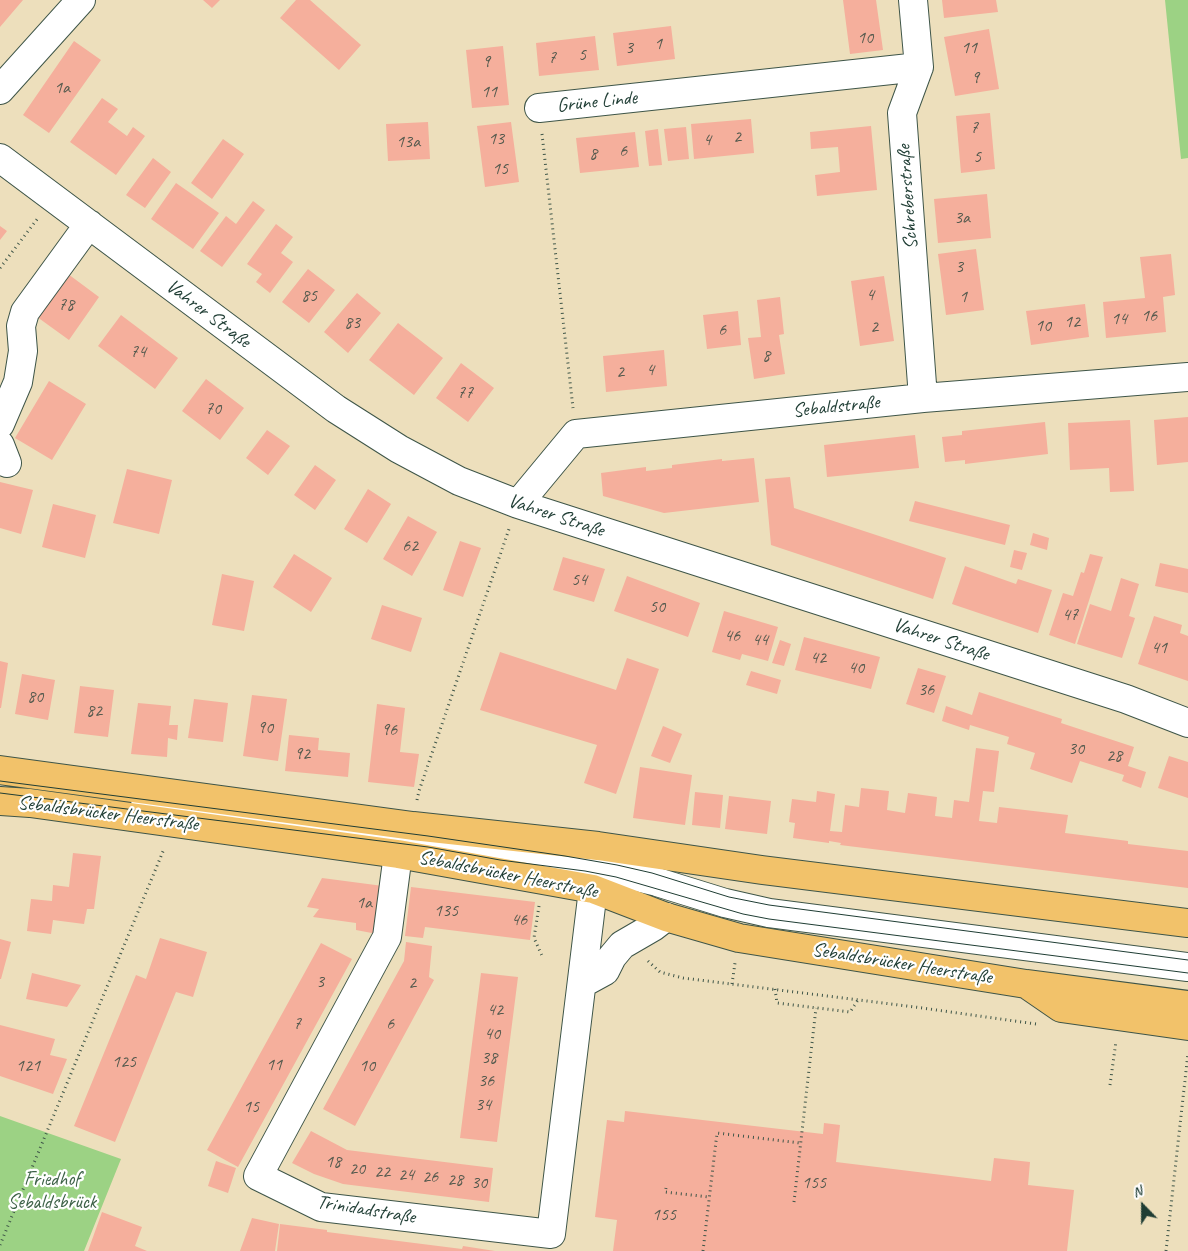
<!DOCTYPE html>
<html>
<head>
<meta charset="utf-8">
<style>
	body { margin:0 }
	#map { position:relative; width:1188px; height:1251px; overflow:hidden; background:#eddfbc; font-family:Caveat,sans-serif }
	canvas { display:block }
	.north { position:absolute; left:1118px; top:1181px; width:50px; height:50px; -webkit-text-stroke:4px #fff; paint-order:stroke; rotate:338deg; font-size:14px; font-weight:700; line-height:20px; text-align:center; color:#1f3d34 }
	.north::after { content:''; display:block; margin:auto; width:18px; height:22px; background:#1f3d34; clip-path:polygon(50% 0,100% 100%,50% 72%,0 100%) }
</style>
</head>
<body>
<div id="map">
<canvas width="1188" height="1251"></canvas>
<div class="north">N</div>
</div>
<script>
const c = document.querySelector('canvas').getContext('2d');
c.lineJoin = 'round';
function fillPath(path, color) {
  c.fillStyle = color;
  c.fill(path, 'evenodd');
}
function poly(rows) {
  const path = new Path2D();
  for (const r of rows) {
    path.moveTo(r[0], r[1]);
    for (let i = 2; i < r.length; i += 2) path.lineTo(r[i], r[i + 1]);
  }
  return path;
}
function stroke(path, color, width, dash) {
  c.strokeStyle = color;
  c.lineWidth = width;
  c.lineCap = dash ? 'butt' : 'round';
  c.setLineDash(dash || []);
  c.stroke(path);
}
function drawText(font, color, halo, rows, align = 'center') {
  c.font = font + ' Caveat,sans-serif';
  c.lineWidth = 4.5;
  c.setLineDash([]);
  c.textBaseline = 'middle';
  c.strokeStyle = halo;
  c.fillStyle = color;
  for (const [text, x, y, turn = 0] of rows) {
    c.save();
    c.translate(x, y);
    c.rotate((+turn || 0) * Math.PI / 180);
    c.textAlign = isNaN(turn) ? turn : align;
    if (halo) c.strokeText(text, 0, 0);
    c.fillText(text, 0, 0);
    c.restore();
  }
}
fillPath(poly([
	[1165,0,1188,0,1188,158,1181,159],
	[0,1116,121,1159,84,1251,0,1251]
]), '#9cd284');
fillPath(poly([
	[0,0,23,0,0,27],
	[203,0,220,0,212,8],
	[296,0,310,0,361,45,339,70,280,18],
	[843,0,876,0,883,50,850,54],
	[942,0,996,0,998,12,944,18],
	[671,26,675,59,617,66,613,33],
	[989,29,999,89,955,96,944,37],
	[595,36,599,70,539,76,536,43],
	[74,41,101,60,49,133,23,115],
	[503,46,509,105,472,108,466,50],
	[102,98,118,109,108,122,127,136,133,127,145,136,116,175,70,142],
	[990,113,995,169,961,173,956,116],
	[751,119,754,153,694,159,691,124],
	[428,122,430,159,388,161,386,124],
	[511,122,519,182,485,187,477,126],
	[871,126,877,190,817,196,815,175,840,172,838,147,811,149,810,132],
	[686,127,689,159,668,161,664,129],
	[658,129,662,165,649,166,645,131],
	[635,132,639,167,580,173,576,138],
	[223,139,244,154,212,199,191,183],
	[153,158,171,172,145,208,126,195],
	[176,183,219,213,193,249,151,219],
	[987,194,991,238,938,243,934,199],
	[253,201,265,210,222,267,200,251,226,216,236,224],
	[276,224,293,237,281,253,293,262,270,293,256,282,262,274,247,264],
	[0,226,7,231,0,240],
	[976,249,984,310,946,315,938,254],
	[1171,254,1175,295,1163,297,1166,332,1106,338,1103,302,1145,298,1140,257],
	[308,269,335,290,309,323,282,302],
	[64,271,99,297,69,340,33,314],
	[884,276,894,341,860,346,851,281],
	[357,293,381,313,348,353,324,332],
	[780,297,784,334,779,335,785,374,754,379,748,338,761,337,757,300],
	[1085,304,1089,337,1031,345,1026,311],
	[738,311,741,345,707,349,703,315],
	[121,315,178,358,155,389,98,346],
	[398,323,443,358,414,395,369,360],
	[664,350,667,386,606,392,603,356],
	[461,363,494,388,468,422,436,398],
	[206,379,244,408,220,440,182,411],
	[49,381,86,404,52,460,15,438],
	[1188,417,1188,462,1157,465,1154,420],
	[1130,420,1134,491,1110,492,1109,468,1070,470,1068,423],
	[1045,422,1048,454,965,464,965,460,945,462,942,437,962,435,962,431],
	[267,430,290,446,268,475,246,458],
	[915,435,919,468,827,477,824,445],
	[754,458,759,502,664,513,603,496,601,473,646,467,646,471,672,468,672,465,722,459,722,461],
	[315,465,336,480,315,510,294,495],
	[127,469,172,480,159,534,113,523],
	[790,477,794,508,946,558,933,599,771,545,765,479],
	[0,482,33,490,21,534,0,528],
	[368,489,391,504,367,543,344,529],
	[915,501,1010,525,1005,545,909,521],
	[53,504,96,515,85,558,42,547],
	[408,516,437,532,412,576,383,559],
	[1033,533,1049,538,1047,550,1030,545],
	[460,541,481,548,463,597,443,590],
	[1014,550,1027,553,1022,570,1010,567],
	[294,554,332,578,311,612,273,587],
	[1090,554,1103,557,1075,644,1049,635,1063,593,1073,596,1081,572,1084,573],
	[563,557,605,569,594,602,553,590],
	[1160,563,1188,569,1188,593,1155,586],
	[965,566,1016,584,1018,579,1052,590,1038,633,952,604],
	[222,574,254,581,244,631,212,625],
	[627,576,700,603,688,637,614,611],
	[1121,578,1139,584,1129,616,1135,618,1122,658,1077,644,1090,604,1111,611],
	[382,605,422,618,411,652,371,639],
	[724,611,778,627,768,661,742,654,740,660,712,652],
	[1154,616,1182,625,1180,633,1188,636,1188,681,1138,664],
	[804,637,880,657,871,689,795,670],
	[780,640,791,644,784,666,772,663],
	[500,652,616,690,627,658,659,669,616,794,584,783,597,745,480,710],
	[0,661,8,663,1,708,0,708],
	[918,668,946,676,934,713,906,704],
	[751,671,781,680,777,694,746,685],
	[22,674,55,680,48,720,15,714],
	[80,686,114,690,108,737,74,733],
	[979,692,1062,719,1061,723,1134,747,1128,766,1146,772,1141,788,1122,781,1124,775,1080,761,1072,783,1030,769,1035,753,1007,744,1009,737,970,725,969,730,942,721,946,706,972,715],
	[252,695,287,699,278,761,243,756],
	[194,699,228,703,223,742,188,738],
	[138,703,171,706,169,725,178,725,177,740,168,738,167,757,131,754],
	[377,704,405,708,400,752,419,754,414,787,368,782],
	[663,726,682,734,670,763,651,756],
	[289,735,319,738,318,750,350,753,348,777,285,771],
	[976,748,999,751,994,792,983,791,979,821,997,823,999,807,1068,815,1065,833,1128,841,1128,844,1188,851,1188,888,840,845,841,843,829,841,829,843,793,838,795,823,789,822,792,799,816,802,817,791,835,794,830,831,842,832,845,805,859,807,861,788,889,791,887,810,905,813,908,793,937,797,935,816,952,818,954,800,969,802],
	[1169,756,1188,762,1188,798,1158,788],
	[640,767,692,775,685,825,633,818],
	[695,792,723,795,720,828,692,825],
	[729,796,771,801,767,834,725,829],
	[73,853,101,856,94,909,87,909,84,924,53,920,51,934,27,931,31,899,52,901,53,885,69,887],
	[322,878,383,886,377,934,356,930,356,923,313,917,319,909,307,907],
	[411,887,535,902,530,940,425,927,423,938,405,936],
	[160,938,207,952,193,997,176,992,115,1142,74,1126,136,975,146,979],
	[0,939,11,942,1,979,0,979],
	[406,942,432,946,429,977,434,980,355,1126,323,1109,404,961],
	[321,943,352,959,238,1167,207,1150],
	[32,973,81,985,67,1007,26,999],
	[481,973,518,977,497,1142,460,1138],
	[0,1025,55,1039,50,1055,67,1059,53,1094,0,1076],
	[625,1111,823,1134,824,1123,840,1125,836,1162,991,1181,994,1158,1030,1162,1028,1185,1074,1190,1067,1251,613,1251,617,1220,595,1217,607,1120,624,1122],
	[311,1131,347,1150,493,1168,489,1202,343,1184,314,1174,292,1163],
	[216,1161,236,1168,228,1193,208,1186],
	[102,1212,142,1227,135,1246,147,1251,88,1251],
	[252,1218,279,1224,275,1251,240,1251],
	[280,1224,327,1230,327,1232,462,1249,463,1246,495,1251,277,1251]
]), '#f5af9c');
const minor = poly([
	[913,0,919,67,902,113,923,398],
	[0,90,81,0],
	[539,108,919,67],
	[0,158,336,409,399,449,459,481,518,504,1126,699,1188,723],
	[0,424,18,382,23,351,21,326,25,312,89,224],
	[0,445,7,463],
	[518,504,576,434,923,398,1188,377],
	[145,806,402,838,595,867,657,882,725,903,769,913,1188,967],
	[398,854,387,937,258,1176,321,1207,551,1234,596,865],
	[583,983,605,971,612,957,622,945,653,927,666,917]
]);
const major = poly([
	[0,770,413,826,598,846,762,870,1188,923],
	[0,801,30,803,398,854,593,889,666,917,739,938,1026,984,1188,1005],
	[1029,986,1061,1008,1188,1026]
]);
stroke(minor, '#3e5548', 30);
stroke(major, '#3e5548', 30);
stroke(poly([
	[542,134,573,408],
	[0,268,38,218],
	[417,800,419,791,509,529],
	[539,906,534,938,543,958],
	[648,961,660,972,683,978,915,1007,1036,1024],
	[732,984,735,963],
	[775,989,777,1003,850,1012,858,1000],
	[1110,1085,1116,1041],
	[666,1188,665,1192,709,1197],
	[794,1202,816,1008],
	[0,1245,164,849],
	[703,1251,717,1133,800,1143],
	[1166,1251,1188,1053]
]), '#3e5548', 3, [1, 4]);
stroke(minor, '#fff', 28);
stroke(major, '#f2c26a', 28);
stroke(poly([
	[0,781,428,836,565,856,617,865,652,873,729,897,769,905,1188,960],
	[0,793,428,847,500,860,585,871,616,877,743,914,769,919,1188,973]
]), '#1f3d34', 1);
drawText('18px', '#545a4e', null, [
	["10",865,38],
	["1",658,44],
	["3",629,48],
	["11",969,48],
	["5",582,55],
	["7",552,58],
	["9",486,62],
	["9",975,78],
	["1a",62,88],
	["11",489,92],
	["7",974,128],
	["2",737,137],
	["13",496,139],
	["4",707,140],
	["13a",408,142],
	["6",623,151],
	["8",593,154],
	["5",977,157],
	["15",500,169],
	["3a",962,218],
	["3",959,267],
	["4",870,295],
	["85",309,296],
	["1",963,297],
	["78",66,305],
	["16",1149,316],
	["14",1119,319],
	["12",1072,322],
	["83",352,323],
	["10",1043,326],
	["2",874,327],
	["6",722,330],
	["74",138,352],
	["8",766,356],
	["4",650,370],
	["2",620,372],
	["77",465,393],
	["70",213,409],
	["62",410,546],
	["54",579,580],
	["50",657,607],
	["47",1070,615],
	["46",732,636],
	["44",760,640],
	["41",1159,648],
	["42",818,658],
	["40",856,668],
	["36",926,690],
	["80",35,697],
	["82",94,711],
	["90",265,728],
	["96",389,730],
	["30",1076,749],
	["92",302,754],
	["28",1114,756],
	["1a",364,903],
	["135",446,911],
	["46",519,920],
	["3",320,982],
	["2",412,983],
	["42",495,1010],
	["7",297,1024],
	["6",390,1024],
	["40",492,1034],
	["38",489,1058],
	["125",124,1062],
	["11",274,1065],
	["121",28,1066],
	["10",367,1066],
	["36",486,1081],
	["34",483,1105],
	["15",251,1107],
	["18",333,1162],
	["20",357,1169],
	["22",382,1172],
	["24",406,1175],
	["26",430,1177],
	["28",455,1180],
	["30",479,1183],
	["155",814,1183],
	["155",664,1215]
]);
drawText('20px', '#1f3d34', '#fff', [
	["Grüne Linde",597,102,-6],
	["Schreberstraße",908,197,-94],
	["Vahrer Straße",208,314,37],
	["Sebaldstraße",836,407,-6],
	["Vahrer Straße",556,516,18],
	["Vahrer Straße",941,640,18],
	["Sebaldsbrücker Heerstraße",108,814,7],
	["Sebaldsbrücker Heerstraße",508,875,11],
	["Sebaldsbrücker Heerstraße",902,964,9],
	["Trinidadstraße",366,1210,9]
]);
drawText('20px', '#3e6248', '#fff', [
	["Friedhof",52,1180],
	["Sebaldsbrück",52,1203]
]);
</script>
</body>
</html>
